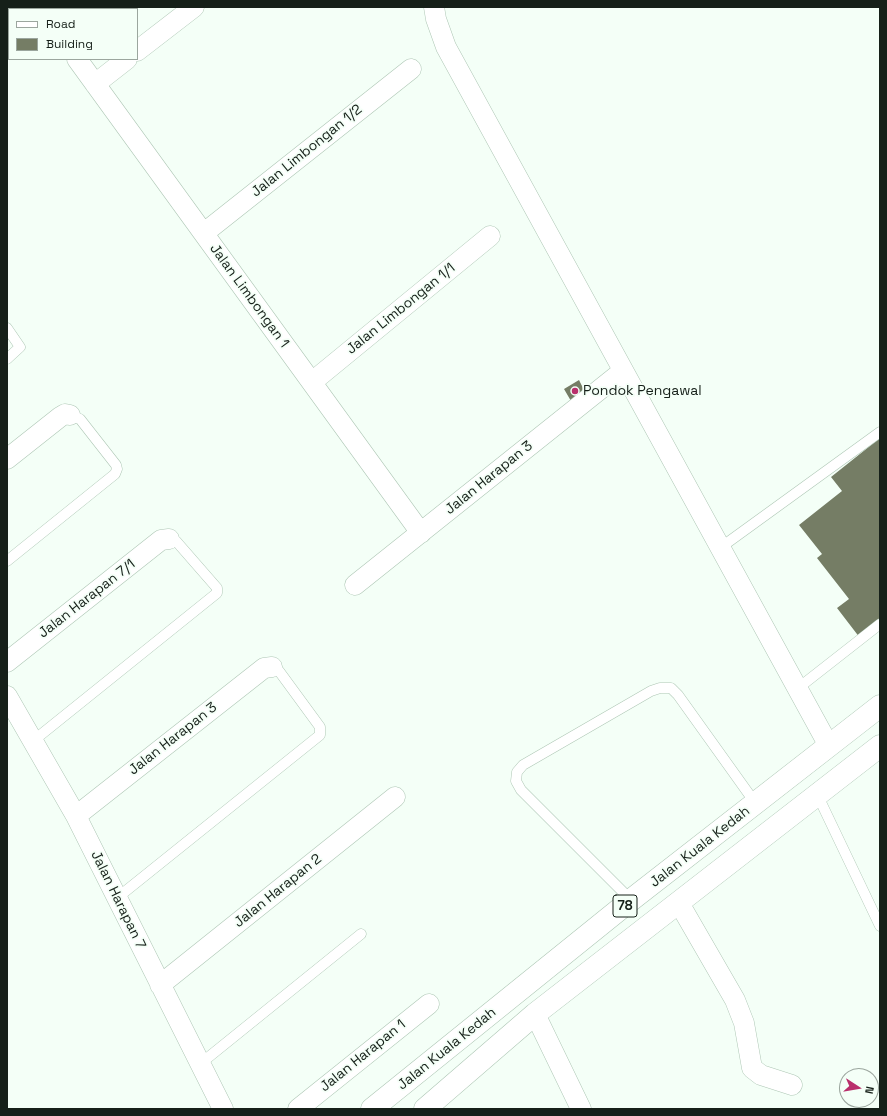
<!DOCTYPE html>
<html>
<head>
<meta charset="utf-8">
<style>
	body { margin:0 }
	#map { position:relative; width:887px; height:1116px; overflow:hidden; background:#f4fff7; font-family:"Space Grotesk",sans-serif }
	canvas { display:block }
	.frame { position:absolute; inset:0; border:8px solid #162019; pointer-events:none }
	.legend { position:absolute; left:8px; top:8px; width:130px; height:52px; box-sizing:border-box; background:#f4fff7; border:1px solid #9ba69e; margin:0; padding:5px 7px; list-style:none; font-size:12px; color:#162019 }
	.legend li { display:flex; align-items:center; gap:8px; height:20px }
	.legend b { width:20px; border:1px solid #9ba69e }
	.north { position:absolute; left:839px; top:1068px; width:40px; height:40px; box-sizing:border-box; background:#f4fff7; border:1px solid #9ba69e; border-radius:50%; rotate:102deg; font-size:11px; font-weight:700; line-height:16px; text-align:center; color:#162019 }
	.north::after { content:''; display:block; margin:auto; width:14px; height:18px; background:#b92f6c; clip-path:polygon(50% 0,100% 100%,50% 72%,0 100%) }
</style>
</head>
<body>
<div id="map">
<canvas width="887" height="1116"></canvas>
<div class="frame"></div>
<ul class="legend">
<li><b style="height:5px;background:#fff"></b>Road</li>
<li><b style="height:11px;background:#757d65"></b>Building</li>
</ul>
<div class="north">N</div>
</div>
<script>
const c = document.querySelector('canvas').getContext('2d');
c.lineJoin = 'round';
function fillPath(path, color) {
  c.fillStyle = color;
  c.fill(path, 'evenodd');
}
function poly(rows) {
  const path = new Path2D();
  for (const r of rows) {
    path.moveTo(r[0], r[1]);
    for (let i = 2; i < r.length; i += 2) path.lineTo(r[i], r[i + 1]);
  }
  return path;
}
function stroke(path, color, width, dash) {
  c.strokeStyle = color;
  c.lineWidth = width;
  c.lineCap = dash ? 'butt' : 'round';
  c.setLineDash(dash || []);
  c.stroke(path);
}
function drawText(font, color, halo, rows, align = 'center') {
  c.font = font + ' "Space Grotesk",sans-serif';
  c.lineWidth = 3.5;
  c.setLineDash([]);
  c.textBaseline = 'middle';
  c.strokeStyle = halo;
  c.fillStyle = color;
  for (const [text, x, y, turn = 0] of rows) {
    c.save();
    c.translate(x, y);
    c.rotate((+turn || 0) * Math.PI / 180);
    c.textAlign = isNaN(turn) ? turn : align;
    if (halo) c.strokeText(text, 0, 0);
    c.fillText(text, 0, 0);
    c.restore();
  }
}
fillPath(poly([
	[579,380,585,392,571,401,564,389],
	[880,438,880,622,860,638,837,608,849,599,817,558,822,554,799,525,842,491,831,477]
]), '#757d65');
const lane = poly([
	[7,328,20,347,7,359],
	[720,548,880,432],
	[7,561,115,474,117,469,116,465,80,419,70,415],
	[797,689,880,624],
	[33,741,217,593,217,588,176,541,169,539],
	[817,794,880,926],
	[117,898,320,735,320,727,279,671,272,667],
	[631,900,521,790,516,781,517,772,523,765,651,691,660,688,671,688,678,695,756,804],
	[200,1064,361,934]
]);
const street = poly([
	[40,7,41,9],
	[434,7,436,19,446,47,829,746],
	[137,51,194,7],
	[77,59,421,533],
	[95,84,127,59],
	[204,233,411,69],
	[312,382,490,236],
	[7,459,60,417,65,414,70,415],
	[355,585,623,371],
	[7,662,161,540,169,539],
	[7,696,76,816,223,1109],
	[76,816,264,668,272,667],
	[679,903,735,1000,744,1023,752,1068,761,1075,792,1085],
	[160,985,395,797],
	[535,1014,581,1109],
	[298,1109,429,1004]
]);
const primary = poly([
	[372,1109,631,900,880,706],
	[425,1109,535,1014,880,746]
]);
stroke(lane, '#adc6b4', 11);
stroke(street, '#adc6b4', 21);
stroke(primary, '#adc6b4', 23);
stroke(lane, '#fff', 10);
stroke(street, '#fff', 20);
stroke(primary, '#fff', 22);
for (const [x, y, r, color] of [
	[575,391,4,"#b92f6c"]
]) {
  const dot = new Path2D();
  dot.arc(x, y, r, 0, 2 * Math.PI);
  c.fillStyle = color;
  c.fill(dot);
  stroke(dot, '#f4fff7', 1.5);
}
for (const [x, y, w] of [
	[625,906,24]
]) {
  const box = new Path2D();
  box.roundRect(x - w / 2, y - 11, w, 22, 3);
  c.fillStyle = '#f4fff7';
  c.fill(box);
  stroke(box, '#162019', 1);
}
drawText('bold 13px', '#162019', null, [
	["78",625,906]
]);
drawText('14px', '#162019', '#f4fff7', [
	["Jalan Limbongan 1/2",307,151,-39],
	["Jalan Limbongan 1",249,296,54],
	["Jalan Limbongan 1/1",401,309,-39],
	["Jalan Harapan 3",489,478,-39],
	["Jalan Harapan 7/1",87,599,-38],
	["Jalan Harapan 3",173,739,-38],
	["Jalan Kuala Kedah",700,847,-38],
	["Jalan Harapan 2",278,891,-39],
	["Jalan Harapan 7",118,900,64],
	["Jalan Kuala Kedah",447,1049,-39],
	["Jalan Harapan 1",363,1056,-39]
]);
drawText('14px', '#162019', '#f4fff7', [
	["Pondok Pengawal",583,391]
], 'left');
</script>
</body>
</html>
